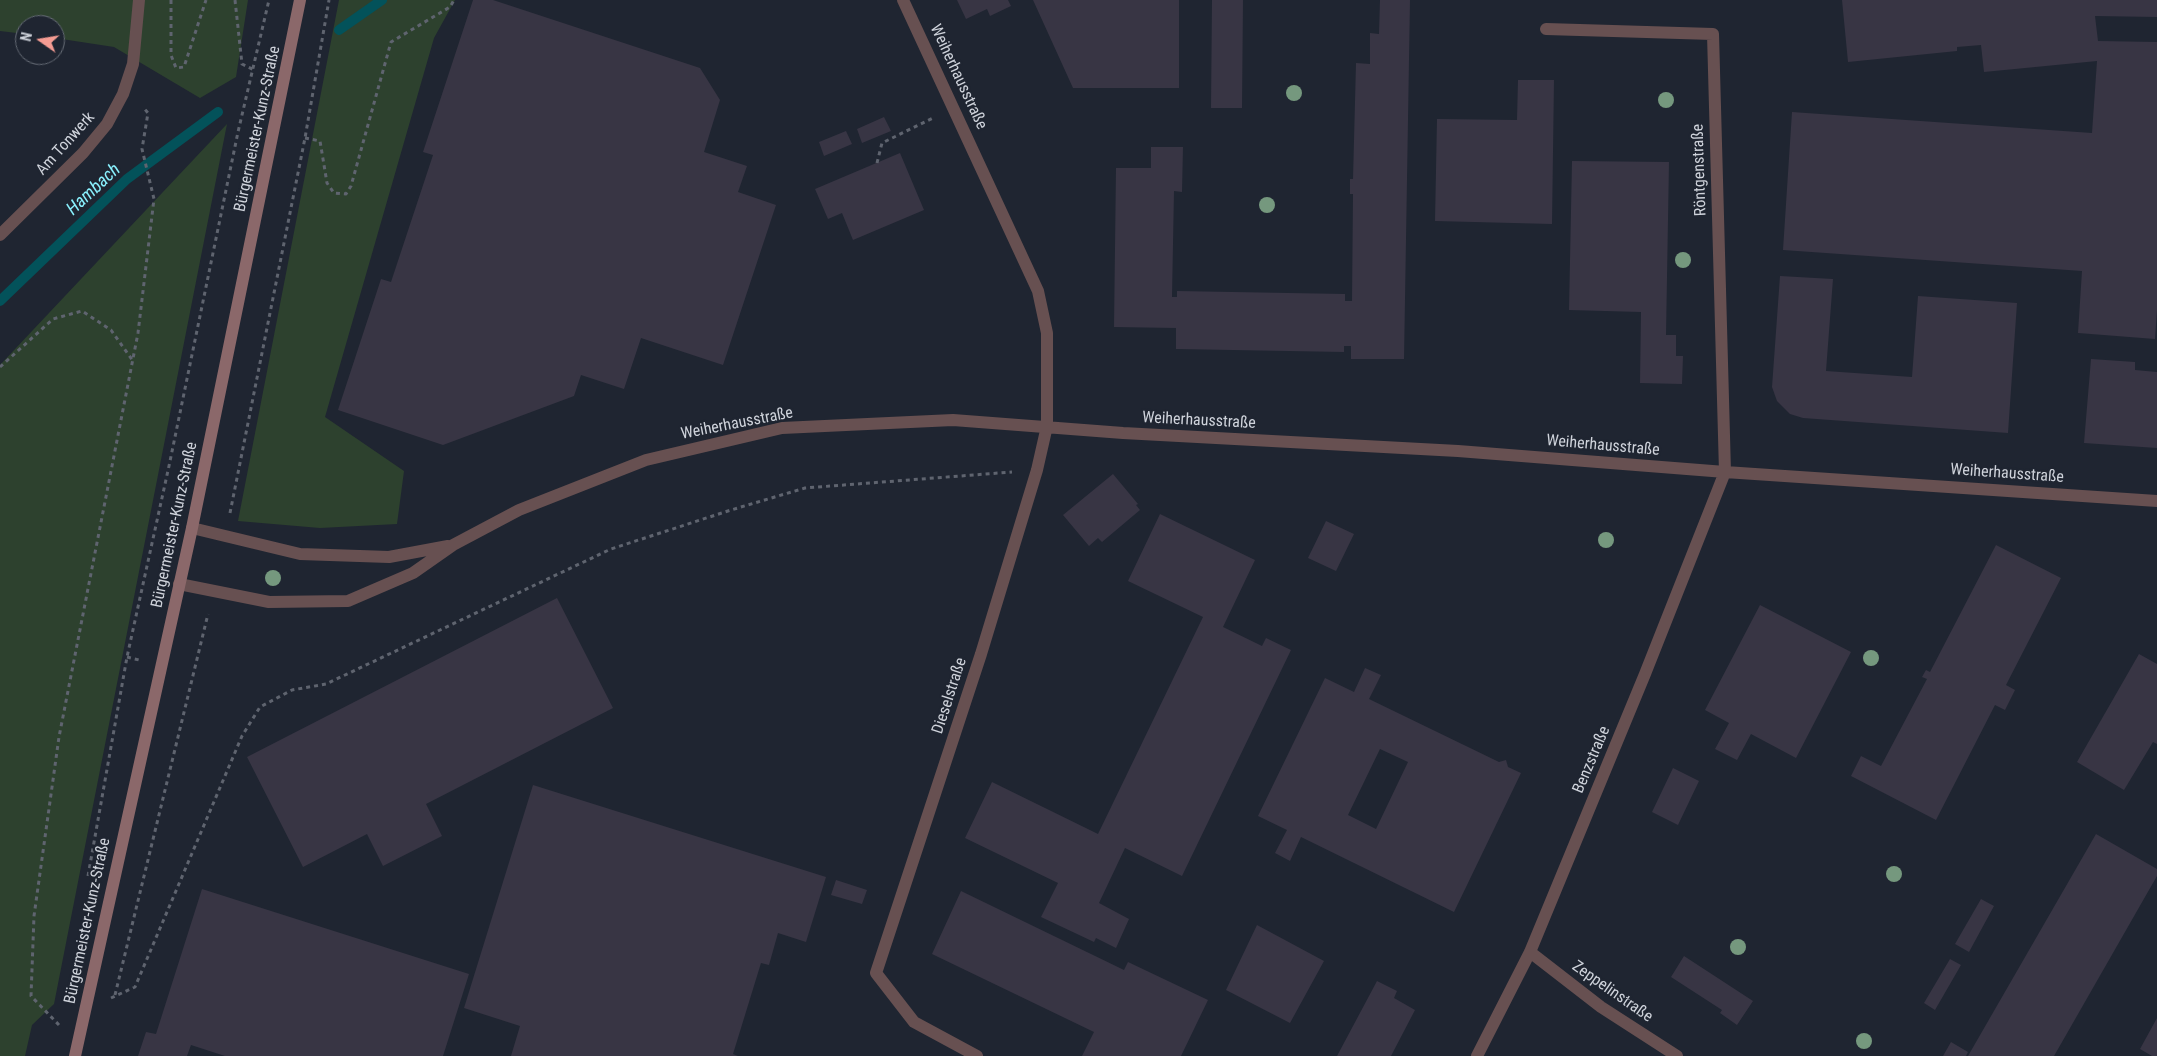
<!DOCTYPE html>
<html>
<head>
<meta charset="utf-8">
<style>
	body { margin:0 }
	#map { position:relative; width:2157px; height:1056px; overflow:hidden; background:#1f2531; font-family:"Roboto Condensed",sans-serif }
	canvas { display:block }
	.north { position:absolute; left:15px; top:15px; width:50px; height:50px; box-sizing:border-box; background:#1f2531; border:1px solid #656b75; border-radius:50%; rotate:283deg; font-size:14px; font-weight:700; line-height:20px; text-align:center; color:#cfd3db }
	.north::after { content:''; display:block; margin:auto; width:18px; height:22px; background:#f59c93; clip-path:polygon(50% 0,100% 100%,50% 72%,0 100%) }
</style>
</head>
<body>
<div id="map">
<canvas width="2157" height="1056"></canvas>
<div class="north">N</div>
</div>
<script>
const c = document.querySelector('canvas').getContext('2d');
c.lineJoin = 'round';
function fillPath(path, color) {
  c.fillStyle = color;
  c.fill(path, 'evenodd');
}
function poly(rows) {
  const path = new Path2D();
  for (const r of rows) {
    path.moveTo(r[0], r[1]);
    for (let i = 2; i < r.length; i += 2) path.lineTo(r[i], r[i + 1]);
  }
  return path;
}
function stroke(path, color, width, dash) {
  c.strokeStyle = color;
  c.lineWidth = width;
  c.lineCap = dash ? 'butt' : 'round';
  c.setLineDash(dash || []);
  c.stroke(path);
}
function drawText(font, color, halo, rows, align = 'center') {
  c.font = font + ' "Roboto Condensed",sans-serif';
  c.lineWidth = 4.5;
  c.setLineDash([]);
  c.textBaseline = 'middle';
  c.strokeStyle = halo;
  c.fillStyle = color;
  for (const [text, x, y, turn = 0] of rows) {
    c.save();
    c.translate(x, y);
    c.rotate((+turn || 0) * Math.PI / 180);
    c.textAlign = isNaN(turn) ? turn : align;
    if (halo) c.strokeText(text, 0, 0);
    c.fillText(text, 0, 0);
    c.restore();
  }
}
fillPath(poly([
	[0,0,248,0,236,77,200,98,114,47,55,38,55,25,25,25,25,34,0,31],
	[339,0,455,0,434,38,325,417,404,471,397,524,320,528,238,521],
	[227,124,54,1004,32,1025,25,1056,0,1056,0,365]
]), '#2d412e');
stroke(poly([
	[339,30,382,0],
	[0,301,127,179,218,112]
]), '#03525a', 10);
fillPath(poly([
	[473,0,493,0,700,68,720,100,704,152,747,166,738,192,776,205,723,365,641,338,624,389,581,375,574,396,443,445,338,410,381,279,391,282,433,155,423,152],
	[957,0,1008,0,1011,6,990,16,987,9,966,19],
	[1033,0,1179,0,1179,88,1073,88],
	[1212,0,1243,0,1242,108,1211,108],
	[1380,0,1410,0,1404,359,1351,359,1351,346,1344,346,1344,352,1176,349,1176,328,1114,327,1116,168,1151,168,1151,147,1183,147,1182,192,1174,191,1172,297,1177,297,1177,291,1345,294,1345,301,1352,301,1353,194,1350,194,1350,179,1353,179,1356,63,1370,64,1370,33,1379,34],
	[1842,0,2157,0,2157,17,2095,16,2098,41,2157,42,2157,310,2155,339,2078,333,2082,271,1783,250,1792,112,2092,133,2097,61,1984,72,1981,45,1957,47,1957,51,1848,62],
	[1518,80,1554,80,1552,224,1435,221,1437,119,1517,120],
	[884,117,891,131,862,143,857,129],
	[846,131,852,144,824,156,819,142],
	[900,153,924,210,853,240,842,213,828,219,815,189],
	[1572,161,1669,162,1666,335,1676,335,1676,356,1683,356,1682,384,1640,383,1641,312,1569,310],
	[1780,276,1833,279,1826,371,1912,377,1918,296,2017,303,2008,433,1803,418,1790,414,1777,401,1772,387],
	[2091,359,2135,362,2135,370,2157,372,2157,448,2084,443],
	[1113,474,1138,504,1136,505,1140,510,1102,542,1098,538,1089,546,1063,515],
	[1160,514,1255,560,1223,627,1262,646,1266,638,1291,650,1182,876,1125,848,1099,903,1129,919,1116,948,1096,938,1094,942,1041,917,1058,883,965,838,992,782,1098,834,1203,617,1128,581],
	[1326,521,1354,534,1336,571,1308,558],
	[1996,545,2061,578,2006,685,2015,690,2005,710,1995,705,1936,820,1851,776,1861,756,1881,766,1927,679,1922,677,1926,670,1930,672],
	[557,598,613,708,426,804,442,836,383,866,367,834,303,867,247,757],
	[1760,605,1851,652,1796,758,1751,734,1737,760,1715,749,1729,723,1705,710],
	[2139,654,2157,664,2157,744,2153,742,2124,790,2077,762],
	[1365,668,1381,675,1369,699,1499,762,1506,760,1508,767,1521,773,1454,912,1301,837,1290,861,1275,853,1287,830,1258,816,1325,678,1354,692],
	[1380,749,1408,762,1376,829,1348,815],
	[1673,768,1699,781,1678,825,1652,812],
	[533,785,826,877,806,942,778,933,769,965,761,963,733,1054,738,1056,511,1056,520,1026,464,1008],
	[2096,834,2157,869,2157,876,2054,1056,1968,1056],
	[836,880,867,890,862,904,831,895],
	[202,889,469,974,443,1056,225,1056,191,1045,187,1056,138,1056,146,1032,156,1034],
	[961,891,1124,970,1128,962,1208,1000,1181,1056,1082,1056,1094,1032,932,954],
	[1981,899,1994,906,1969,952,1955,944],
	[1257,925,1324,961,1290,1023,1226,990],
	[1684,956,1753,1001,1737,1025,1720,1013,1722,1010,1671,977],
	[1950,959,1961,965,1935,1010,1924,1003],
	[1377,981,1397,991,1394,998,1415,1010,1391,1056,1337,1056],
	[2157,1018,2157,1056,2152,1056,2140,1049],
	[1951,1042,1968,1052,1966,1056,1943,1056]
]), '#383544');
stroke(poly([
	[171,0,171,55,176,68,184,67,206,0],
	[235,0,242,64,254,70],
	[305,138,320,141,327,183,334,193,346,194,351,186,391,42,450,7,454,0],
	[877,163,882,143,933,118],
	[0,367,53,319,82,311,111,330,133,361],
	[230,513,305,138,329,0],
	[127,657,139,660],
	[88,876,127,657,169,466,238,132,269,0],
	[115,995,208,614],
	[111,998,135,987,242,736,260,707,292,690,326,684,611,549,731,510,805,488,1012,472],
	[59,1025,31,996,34,916,59,737,138,333,154,199,142,149,148,113,143,107]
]), '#5f646f', 3, [4, 4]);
stroke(poly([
	[903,0,1038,291,1047,333,1047,426,1037,470,981,654,876,973,914,1022,977,1056],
	[0,235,83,153,107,124,123,94,133,64,139,0],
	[192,528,300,554,389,557,448,546],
	[179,584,269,602,348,601,413,573,453,545,519,510,646,460,782,428,953,420,1123,433,1458,451,1725,472,2157,501],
	[1530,952,1601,1007,1677,1056],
	[1477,1056,1530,952,1645,674,1725,472,1713,34,1546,29]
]), '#675051', 12);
stroke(poly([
	[75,1056,192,528,300,0]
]), '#8b686a', 12);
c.fillStyle = '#75987e';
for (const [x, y] of [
	[1294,93],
	[1666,100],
	[1267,205],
	[1683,260],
	[1606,540],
	[273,578],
	[1871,658],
	[1894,874],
	[1738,947],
	[1864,1041]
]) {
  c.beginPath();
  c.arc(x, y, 8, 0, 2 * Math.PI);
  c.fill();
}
drawText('16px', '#cfd3db', '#1f2531', [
	["Weiherhausstraße",958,77,65],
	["Bürgermeister-Kunz-Straße",258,129,-78],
	["Am Tonwerk",66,144,-48],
	["Röntgenstraße",1700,170,-92],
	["Weiherhausstraße",1199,421,3],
	["Weiherhausstraße",737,424,-11],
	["Weiherhausstraße",1603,446,5],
	["Weiherhausstraße",2007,474,4],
	["Bürgermeister-Kunz-Straße",175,525,-78],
	["Dieselstraße",950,696,-72],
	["Benzstraße",1592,760,-67],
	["Bürgermeister-Kunz-Straße",88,921,-78],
	["Zeppelinstraße",1612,992,35]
]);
drawText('italic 18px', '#89f0fd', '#1f2531', [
	["Hambach",94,190,-43]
]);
</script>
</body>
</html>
